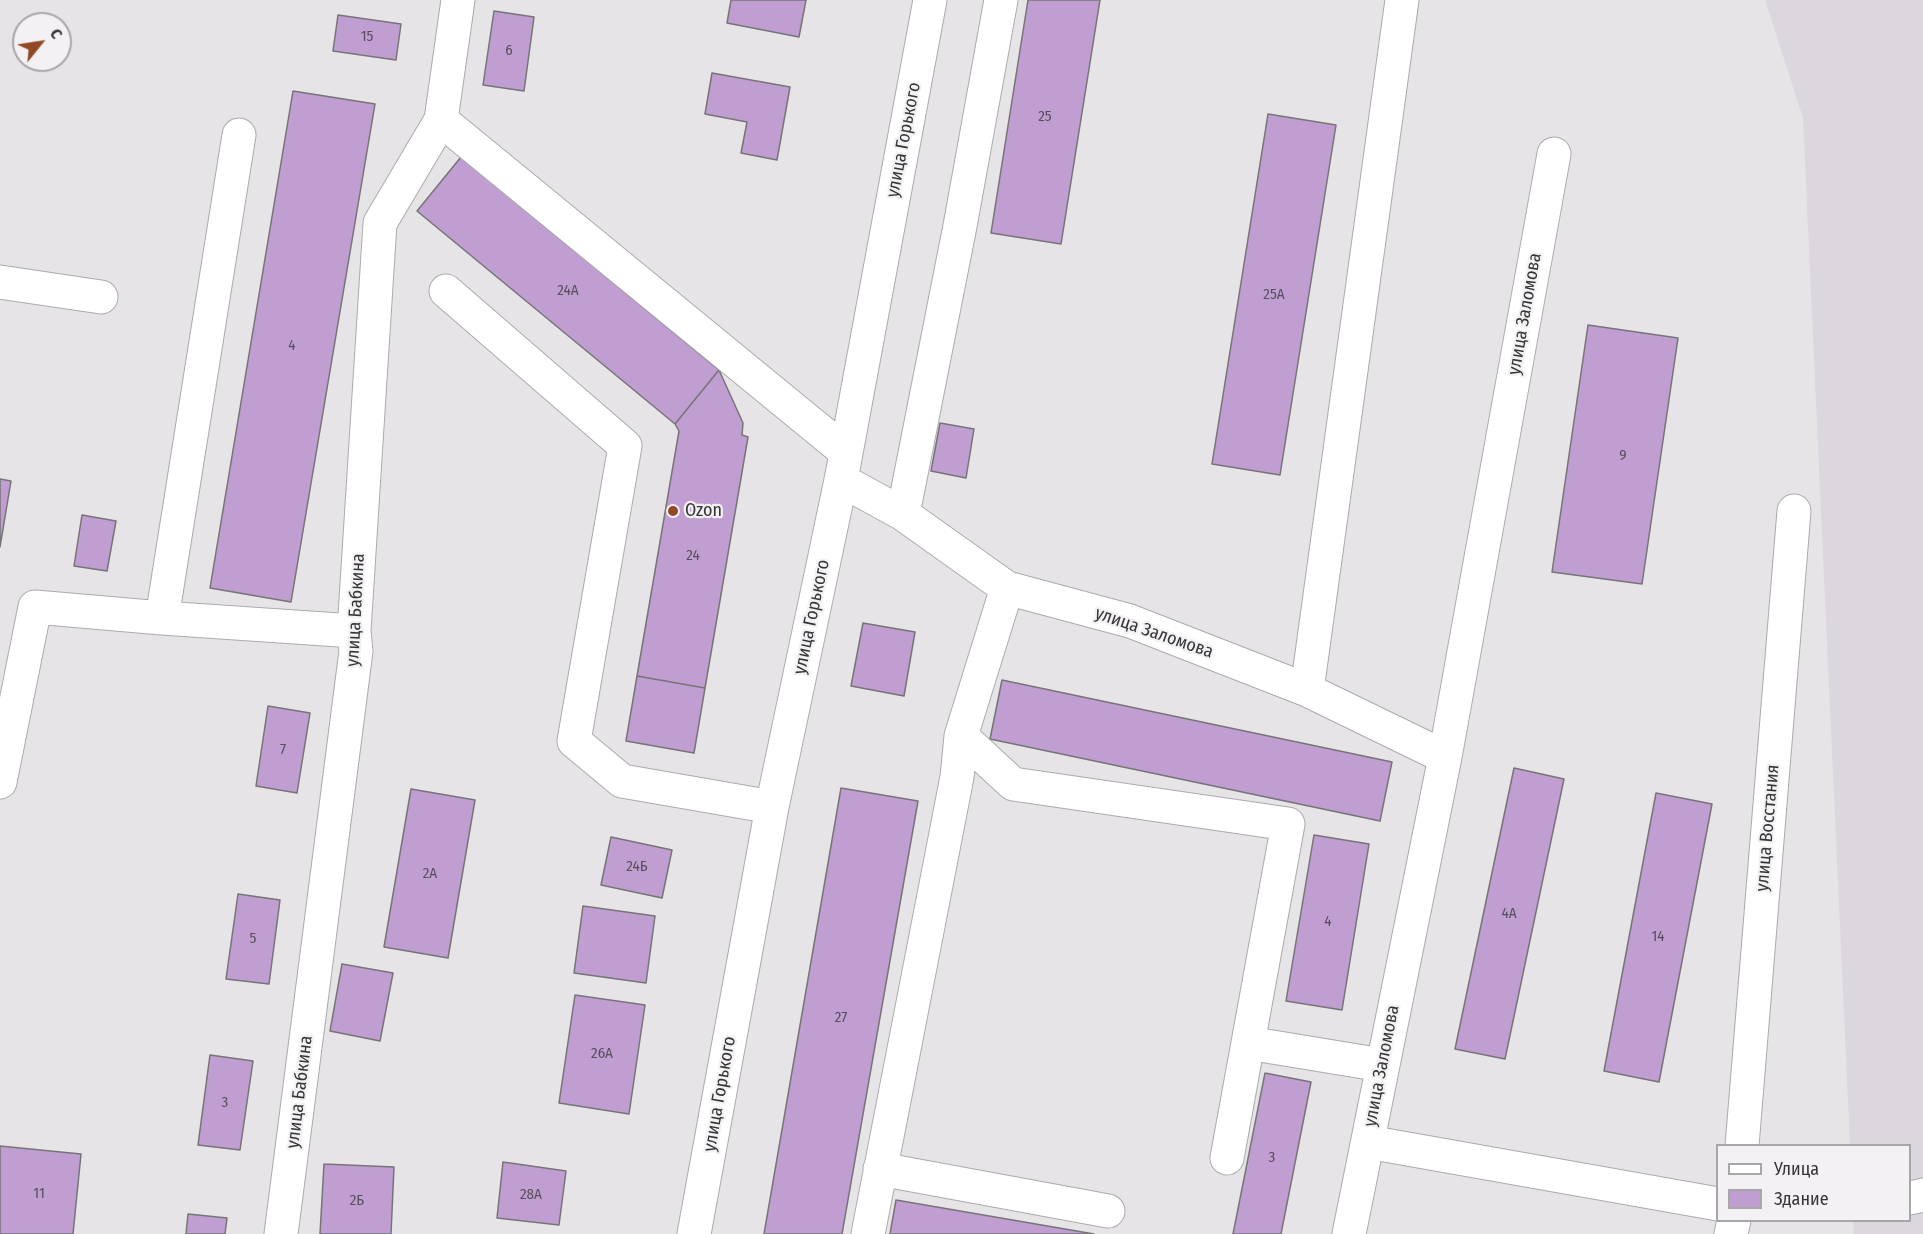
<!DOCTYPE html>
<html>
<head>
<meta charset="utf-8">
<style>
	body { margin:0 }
	#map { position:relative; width:1923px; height:1234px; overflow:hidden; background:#e6e4e7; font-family:"Fira Sans Condensed",sans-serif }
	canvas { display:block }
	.legend { position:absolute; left:1716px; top:1144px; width:195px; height:78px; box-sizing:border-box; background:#f3f1f4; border:2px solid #a7a6a8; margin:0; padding:8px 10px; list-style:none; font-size:18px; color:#363536 }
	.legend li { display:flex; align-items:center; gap:12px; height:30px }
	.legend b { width:30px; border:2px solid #a7a6a8 }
	.north { position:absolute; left:12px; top:12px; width:60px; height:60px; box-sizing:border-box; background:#f3f1f4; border:2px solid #a7a6a8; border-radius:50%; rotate:60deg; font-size:16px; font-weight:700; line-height:24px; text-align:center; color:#363536 }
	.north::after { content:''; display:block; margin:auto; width:21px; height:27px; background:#914a25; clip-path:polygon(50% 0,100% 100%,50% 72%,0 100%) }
</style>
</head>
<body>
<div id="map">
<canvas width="1923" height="1234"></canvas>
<ul class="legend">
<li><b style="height:8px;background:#fff"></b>Улица</li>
<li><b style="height:16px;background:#c09ed2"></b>Здание</li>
</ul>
<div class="north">С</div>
</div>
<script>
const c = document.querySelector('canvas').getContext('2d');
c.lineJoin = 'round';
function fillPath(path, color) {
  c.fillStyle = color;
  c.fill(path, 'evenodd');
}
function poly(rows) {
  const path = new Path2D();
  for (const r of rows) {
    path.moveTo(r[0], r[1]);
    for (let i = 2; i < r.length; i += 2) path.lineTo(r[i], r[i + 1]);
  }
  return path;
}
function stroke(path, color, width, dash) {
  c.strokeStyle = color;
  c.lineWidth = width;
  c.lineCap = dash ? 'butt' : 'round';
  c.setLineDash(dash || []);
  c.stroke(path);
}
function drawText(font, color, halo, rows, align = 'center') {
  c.font = font + ' "Fira Sans Condensed",sans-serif';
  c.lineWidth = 4.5;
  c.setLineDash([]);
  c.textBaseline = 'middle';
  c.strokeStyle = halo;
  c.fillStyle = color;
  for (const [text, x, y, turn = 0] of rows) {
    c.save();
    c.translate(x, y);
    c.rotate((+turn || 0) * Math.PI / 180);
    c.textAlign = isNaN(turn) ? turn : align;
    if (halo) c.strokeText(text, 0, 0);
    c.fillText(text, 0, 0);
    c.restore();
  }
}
fillPath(poly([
	[1765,0,1923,0,1923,1234,1854,1234,1853,1221,1910,1220,1910,1146,1850,1145,1803,118]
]), '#dcd6df');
const building = poly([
	[731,0,806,0,799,37,727,23,731,0],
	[1028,0,1100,0,1061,244,991,233,1028,0],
	[494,11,534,17,524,91,483,85,494,11],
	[338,15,401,24,396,60,333,51,338,15],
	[712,73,790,87,777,160,741,153,747,122,705,114,712,73],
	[293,91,375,104,291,602,210,588,293,91],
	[1268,114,1336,125,1280,475,1212,464,1268,114],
	[461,157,719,370,675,424,417,211,461,157],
	[1588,325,1678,338,1642,584,1552,572,1588,325],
	[719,370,743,423,742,435,748,437,705,688,637,676,679,431,675,424,719,370],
	[940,423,974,429,966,478,931,471,940,423],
	[0,479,11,481,0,547,0,479],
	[82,515,116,521,107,571,74,566,82,515],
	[863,623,915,632,904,696,851,686,863,623],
	[637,676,705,688,694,753,626,741,637,676],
	[1002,680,1392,762,1380,821,990,739,1002,680],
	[268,706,310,713,297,793,256,786,268,706],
	[1514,768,1564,779,1505,1059,1455,1049,1514,768],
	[841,788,918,801,842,1234,764,1234,841,788],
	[411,789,475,800,448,958,384,947,411,789],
	[1656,793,1712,804,1659,1082,1604,1071,1656,793],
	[1314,835,1369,844,1342,1010,1286,1001,1314,835],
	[611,837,672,850,662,898,601,885,611,837],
	[238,894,280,900,269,984,226,979,238,894],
	[583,906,655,916,646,983,574,973,583,906],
	[342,964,393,973,380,1041,330,1031,342,964],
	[575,995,645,1005,629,1114,559,1103,575,995],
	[210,1055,253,1061,240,1150,198,1145,210,1055],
	[1265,1073,1311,1082,1281,1234,1233,1234,1265,1073],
	[0,1146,81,1154,73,1234,0,1234,0,1146],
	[503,1162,566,1171,559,1225,497,1218,503,1162],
	[324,1164,394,1167,391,1234,320,1234,324,1164],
	[896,1200,1094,1234,890,1234,896,1200],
	[188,1214,227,1218,225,1234,186,1234,188,1214]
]);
fillPath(building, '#c09ed2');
stroke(building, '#767477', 1.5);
const minor = poly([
	[441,120,846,452],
	[239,135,162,618,354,631],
	[0,282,101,297],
	[446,291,625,446,574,741,622,781,772,807],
	[841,480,903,514,1007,588,1130,621,1307,690,1445,757,1349,1234],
	[903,514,960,226,1001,0],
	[1307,690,1402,0],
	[961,736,1013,784,1288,824,1227,1158],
	[1445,757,1554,154],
	[0,782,35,607,162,618],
	[1248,1043,1382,1065],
	[1368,1142,1718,1204],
	[1742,1146,1794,511],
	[880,1169,1108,1211],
	[1910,1198,1923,1195],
	[281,1234,356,651,354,631,380,223,441,120,458,0],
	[694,1234,772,807,841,480,930,0],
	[868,1234,957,777,961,736,1007,588],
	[1731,1234,1734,1220]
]);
stroke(minor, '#acaaad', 35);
stroke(minor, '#fff', 33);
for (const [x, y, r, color] of [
	[673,511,6,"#914a25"]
]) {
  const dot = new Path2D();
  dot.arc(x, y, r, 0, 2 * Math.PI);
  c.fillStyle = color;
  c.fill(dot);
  stroke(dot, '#f3f1f4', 2);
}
drawText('15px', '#584f5d', null, [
	["15",367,37],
	["6",509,51],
	["25",1045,117],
	["24А",568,291],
	["25А",1274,295],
	["4",292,346],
	["9",1623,456],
	["24",693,556],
	["7",283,750],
	["24Б",637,867],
	["2А",430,874],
	["4А",1509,914],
	["4",1328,922],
	["14",1658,937],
	["5",253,939],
	["27",841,1018],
	["26А",602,1054],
	["3",225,1103],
	["3",1272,1158],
	["11",39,1194],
	["28А",531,1195],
	["2Б",357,1201]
]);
drawText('18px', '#363536', '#f3f1f4', [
	["улица Горького",904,140,-79],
	["улица Заломова",1525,314,-80],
	["улица Бабкина",356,610,-87],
	["улица Горького",812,617,-78],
	["улица Заломова",1154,633,19],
	["улица Восстания",1768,828,-85],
	["улица Заломова",1382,1066,-79],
	["улица Бабкина",300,1092,-83],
	["улица Горького",720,1094,-80]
]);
drawText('18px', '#363536', '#f3f1f4', [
	["Ozon",685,511]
], 'left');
</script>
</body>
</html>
